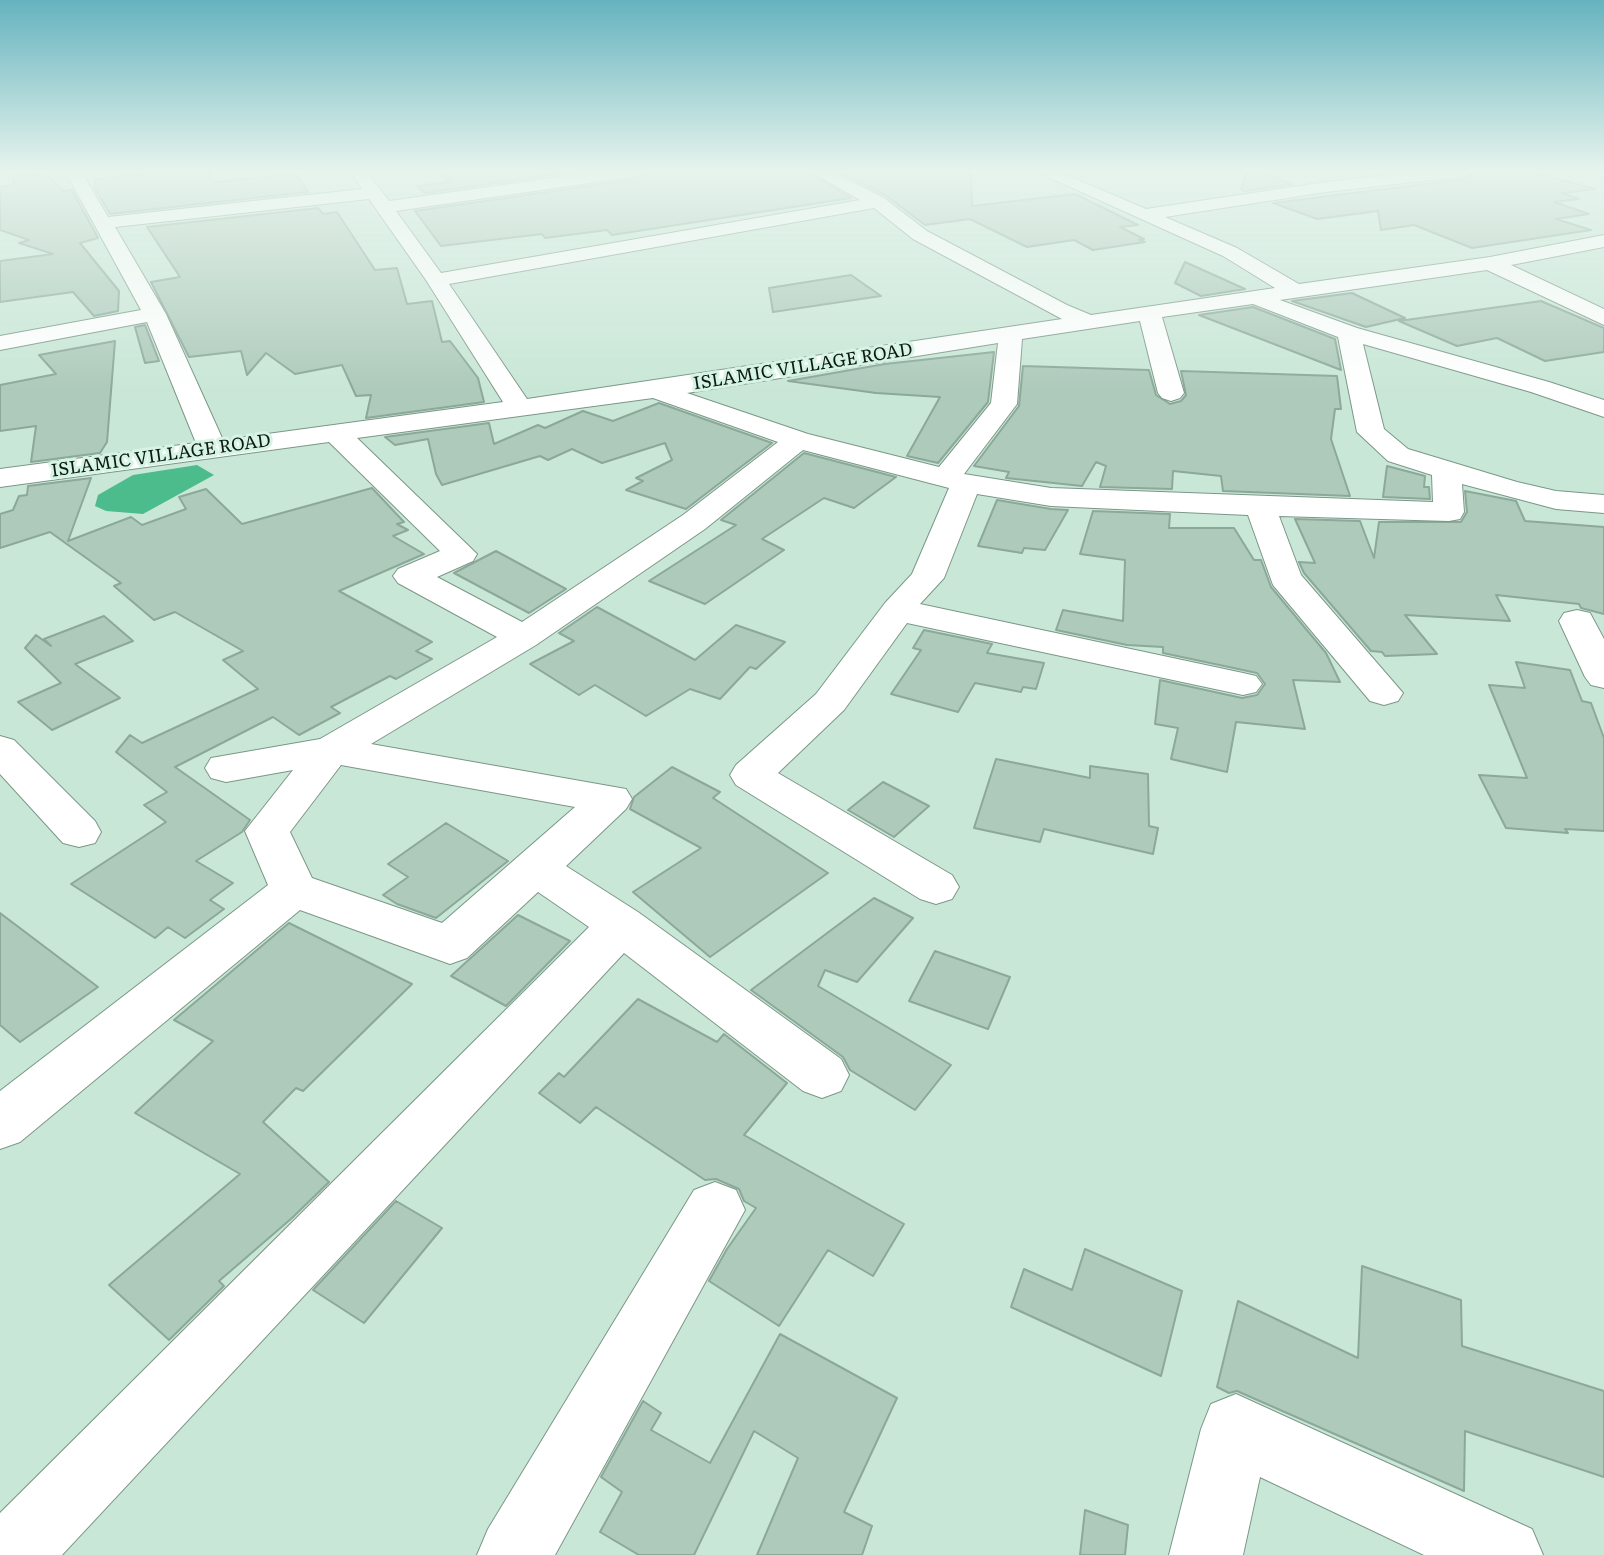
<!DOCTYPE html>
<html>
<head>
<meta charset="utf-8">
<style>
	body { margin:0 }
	canvas { display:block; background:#c9e7d7 }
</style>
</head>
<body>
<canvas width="1604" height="1555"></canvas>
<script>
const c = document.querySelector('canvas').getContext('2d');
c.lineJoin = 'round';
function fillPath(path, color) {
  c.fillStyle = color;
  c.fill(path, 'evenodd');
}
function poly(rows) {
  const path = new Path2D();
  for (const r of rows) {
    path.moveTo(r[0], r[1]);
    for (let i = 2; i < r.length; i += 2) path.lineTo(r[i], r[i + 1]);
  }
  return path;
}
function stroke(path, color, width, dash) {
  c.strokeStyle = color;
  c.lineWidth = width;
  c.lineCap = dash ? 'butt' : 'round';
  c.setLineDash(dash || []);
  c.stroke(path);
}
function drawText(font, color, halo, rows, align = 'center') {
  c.font = font + ' Literata,serif';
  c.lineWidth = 6;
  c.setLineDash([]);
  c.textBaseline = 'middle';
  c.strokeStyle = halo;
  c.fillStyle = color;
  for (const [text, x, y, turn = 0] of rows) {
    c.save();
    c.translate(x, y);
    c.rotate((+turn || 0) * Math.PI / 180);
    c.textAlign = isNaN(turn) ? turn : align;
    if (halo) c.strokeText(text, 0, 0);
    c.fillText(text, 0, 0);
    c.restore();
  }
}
fillPath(poly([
	[197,465,214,475,143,514,106,511,95,506,98,495,133,475]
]), '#4dbc8c');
const building = poly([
	[169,171,208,171,215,182,296,174,308,192,110,214,94,187,96,179,169,171],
	[436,171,580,171,425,193,417,186,450,182,436,171],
	[649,171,807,171,851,198,612,235,607,230,545,238,542,234,441,246,415,211,638,179,649,171],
	[838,171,971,171,972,206,1075,194,1138,225,1120,227,1144,239,1139,240,1145,242,1093,250,1074,240,1027,247,970,219,925,225,885,195,838,171],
	[1247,171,1257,171,1293,184,1245,191,1241,189,1247,171],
	[1477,171,1530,171,1595,189,1562,193,1579,199,1554,202,1589,214,1556,219,1591,230,1472,248,1414,225,1381,230,1378,211,1317,219,1273,203,1466,179,1477,171],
	[39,173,40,177,48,176,64,191,72,190,98,238,80,243,119,291,118,311,94,316,73,292,0,302,0,261,53,254,19,243,29,240,0,230,0,187,14,185,13,176,39,173],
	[318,208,323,214,337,212,375,270,397,268,407,304,432,301,442,342,450,341,478,378,484,402,366,418,371,395,356,396,342,365,295,374,266,353,247,375,241,351,189,357,151,282,180,277,147,227,318,208],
	[1185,262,1245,289,1201,296,1175,283,1185,262],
	[851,275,881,296,773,312,769,288,851,275],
	[1352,293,1405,318,1366,327,1292,301,1352,293],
	[1541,301,1604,328,1604,352,1545,361,1497,338,1457,346,1399,321,1541,301],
	[1253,307,1335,339,1341,370,1199,315,1253,307],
	[145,325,159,361,145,363,135,327,145,325],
	[115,341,107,442,100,453,31,462,36,426,0,431,0,385,56,374,39,355,115,341],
	[994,352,988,402,938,463,907,456,940,397,876,393,788,381,885,364,994,352],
	[1023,366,1149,370,1156,395,1170,404,1181,401,1186,395,1181,371,1337,376,1341,409,1335,409,1331,439,1350,496,1223,491,1221,476,1173,471,1172,489,1100,487,1106,466,1096,462,1082,486,1006,478,1009,472,974,466,1019,406,1023,366],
	[659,403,772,443,686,509,626,490,643,481,636,478,672,460,665,443,602,463,572,449,548,460,540,456,442,485,436,474,428,439,395,445,385,437,489,423,494,444,538,425,545,428,583,411,613,421,659,403],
	[804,453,896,477,854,508,824,498,762,539,784,550,705,604,649,581,736,525,721,520,804,453],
	[1387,466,1425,476,1424,487,1429,487,1430,499,1383,497,1387,466],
	[91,478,68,541,131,517,142,525,186,509,179,497,206,489,242,524,372,488,404,522,397,524,408,530,393,536,424,554,339,591,432,642,416,651,432,659,396,679,390,676,331,707,340,713,299,735,273,717,175,767,250,820,242,832,196,861,233,883,210,900,224,909,185,938,168,927,155,938,71,884,166,822,144,805,167,792,116,752,130,735,142,743,258,689,223,660,243,651,175,612,154,620,114,586,121,583,50,532,0,548,0,514,13,510,19,496,27,495,28,486,91,478],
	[1465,491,1516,501,1525,521,1604,527,1604,614,1581,608,1579,604,1496,595,1510,621,1405,615,1437,654,1385,656,1382,652,1371,651,1304,573,1299,562,1315,563,1295,519,1360,521,1374,558,1379,522,1461,522,1467,512,1465,491],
	[997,500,1051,509,1068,510,1045,550,1024,548,1022,553,978,546,997,500],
	[1093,511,1170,514,1169,528,1234,528,1254,560,1261,560,1271,587,1326,653,1340,682,1293,680,1305,729,1236,722,1227,772,1171,759,1178,728,1155,724,1160,680,1242,698,1257,695,1265,684,1257,673,1163,653,1163,647,1127,645,1056,630,1063,610,1123,621,1125,560,1080,554,1093,511],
	[496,551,566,589,529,613,454,573,496,551],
	[597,607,695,660,736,625,785,642,756,669,750,667,720,699,690,689,646,716,595,685,579,695,530,664,574,641,559,633,597,607],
	[104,616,133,641,75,664,120,698,52,730,18,702,61,683,25,648,36,635,51,646,44,639,104,616],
	[924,630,992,644,987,653,1044,663,1036,689,1023,687,1021,692,975,683,958,712,891,694,921,650,913,648,924,630],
	[1516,662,1570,670,1582,701,1591,703,1604,738,1604,831,1565,829,1568,833,1506,828,1479,775,1527,778,1489,685,1525,688,1516,662],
	[996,759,1090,778,1090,766,1148,774,1149,826,1158,828,1153,854,1044,829,1040,842,974,828,996,759],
	[672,767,720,792,713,798,828,873,710,957,633,892,701,848,630,809,634,797,672,767],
	[883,782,929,806,894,837,848,810,883,782],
	[446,823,508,861,436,918,397,904,383,895,408,877,388,864,446,823],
	[874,898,913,918,857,982,825,970,818,986,951,1065,915,1110,850,1070,843,1057,751,990,874,898],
	[0,913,98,987,20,1042,0,1025,0,913],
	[518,915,570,941,506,1006,451,976,518,915],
	[289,923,412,984,303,1091,296,1088,263,1122,329,1182,292,1218,219,1281,224,1286,169,1340,109,1285,240,1174,135,1113,213,1041,174,1020,289,923],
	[935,951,1010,977,988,1029,909,1001,935,951],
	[638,999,717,1042,724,1034,787,1083,744,1135,904,1224,873,1276,828,1250,779,1326,709,1281,727,1249,756,1208,744,1201,739,1189,716,1179,705,1180,596,1107,580,1123,539,1093,559,1073,564,1077,638,999],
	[396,1201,442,1228,364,1323,313,1290,396,1201],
	[1085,1249,1182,1291,1161,1376,1011,1307,1024,1269,1072,1290,1085,1249],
	[1362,1266,1461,1300,1462,1346,1604,1391,1604,1477,1465,1431,1464,1491,1237,1391,1229,1393,1217,1387,1238,1301,1358,1358,1362,1266],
	[780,1334,897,1398,844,1512,872,1526,862,1555,757,1555,798,1458,754,1431,694,1555,639,1555,600,1532,622,1492,601,1477,643,1401,661,1413,651,1430,710,1463,780,1334],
	[1085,1510,1128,1525,1125,1555,1080,1555,1085,1510]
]);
fillPath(building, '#aecabb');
stroke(building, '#8ca899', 2);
const minor = poly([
	[65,171,81,171,108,217,362,189,350,171,366,171,389,201,602,171,646,171,638,176,396,211,441,273,860,200,810,171,831,171,884,198,927,231,1067,305,1091,315,1275,288,1223,256,1035,171,1057,171,1146,209,1326,182,1422,171,1474,171,1466,176,1326,192,1165,217,1237,248,1299,284,1490,257,1604,235,1604,247,1511,265,1604,309,1604,325,1487,270,1280,300,1357,328,1549,382,1604,400,1604,417,1531,392,1363,344,1384,429,1408,449,1517,482,1556,491,1604,495,1604,513,1556,509,1462,484,1464,512,1460,519,1449,521,1279,516,1301,575,1403,693,1398,701,1384,705,1370,701,1273,585,1248,515,1051,506,977,494,944,578,920,604,1243,673,1256,676,1262,684,1256,692,1243,695,907,623,844,710,778,773,952,875,959,887,952,899,936,904,920,899,736,785,730,775,736,765,816,694,885,603,912,574,949,488,803,450,705,529,536,645,371,744,626,789,632,799,626,809,566,866,638,912,841,1059,849,1075,841,1091,822,1098,803,1091,624,953,62,1555,0,1555,0,1513,589,927,538,892,467,958,450,964,300,910,20,1142,0,1149,0,1091,268,885,245,831,293,770,226,782,211,778,205,768,211,758,320,739,497,637,398,583,393,576,398,569,440,551,329,442,0,487,0,469,196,443,147,322,0,350,0,336,141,310,65,171],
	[369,199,426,280,503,402,223,440,166,314,115,227,369,199],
	[874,208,913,239,1062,319,527,399,449,284,874,208],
	[1253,304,1338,337,1357,432,1388,461,1432,475,1433,502,1051,488,964,474,1017,404,1022,339,1140,321,1158,393,1162,398,1171,401,1180,398,1184,393,1162,317,1253,304],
	[998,343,991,403,939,467,808,434,687,393,998,343],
	[653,398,778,442,683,515,522,622,437,577,473,561,477,554,357,438,653,398],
	[341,765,575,807,442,923,312,878,290,832,341,765],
	[1577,610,1590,613,1604,639,1604,688,1591,685,1585,677,1559,621,1564,613,1577,610],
	[0,736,14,740,95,821,101,832,95,843,79,847,63,843,0,774,0,736],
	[715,1182,736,1190,745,1210,555,1555,477,1555,488,1529,694,1190,715,1182],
	[1236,1394,1532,1529,1543,1555,1424,1555,1260,1477,1243,1555,1169,1555,1201,1429,1211,1404,1236,1394]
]);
stroke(minor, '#7b9788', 2);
fillPath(minor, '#fff');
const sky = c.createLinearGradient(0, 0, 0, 389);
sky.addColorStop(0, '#65b3bf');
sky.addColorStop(0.44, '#e7f4ed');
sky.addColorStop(1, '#e7f4ed00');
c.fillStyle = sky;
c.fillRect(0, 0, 1604, 389);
drawText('18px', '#0f1914', '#d6f4e4', [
	["ISLAMIC VILLAGE ROAD",803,367,-9],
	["ISLAMIC VILLAGE ROAD",161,456,-8]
]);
</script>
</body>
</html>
